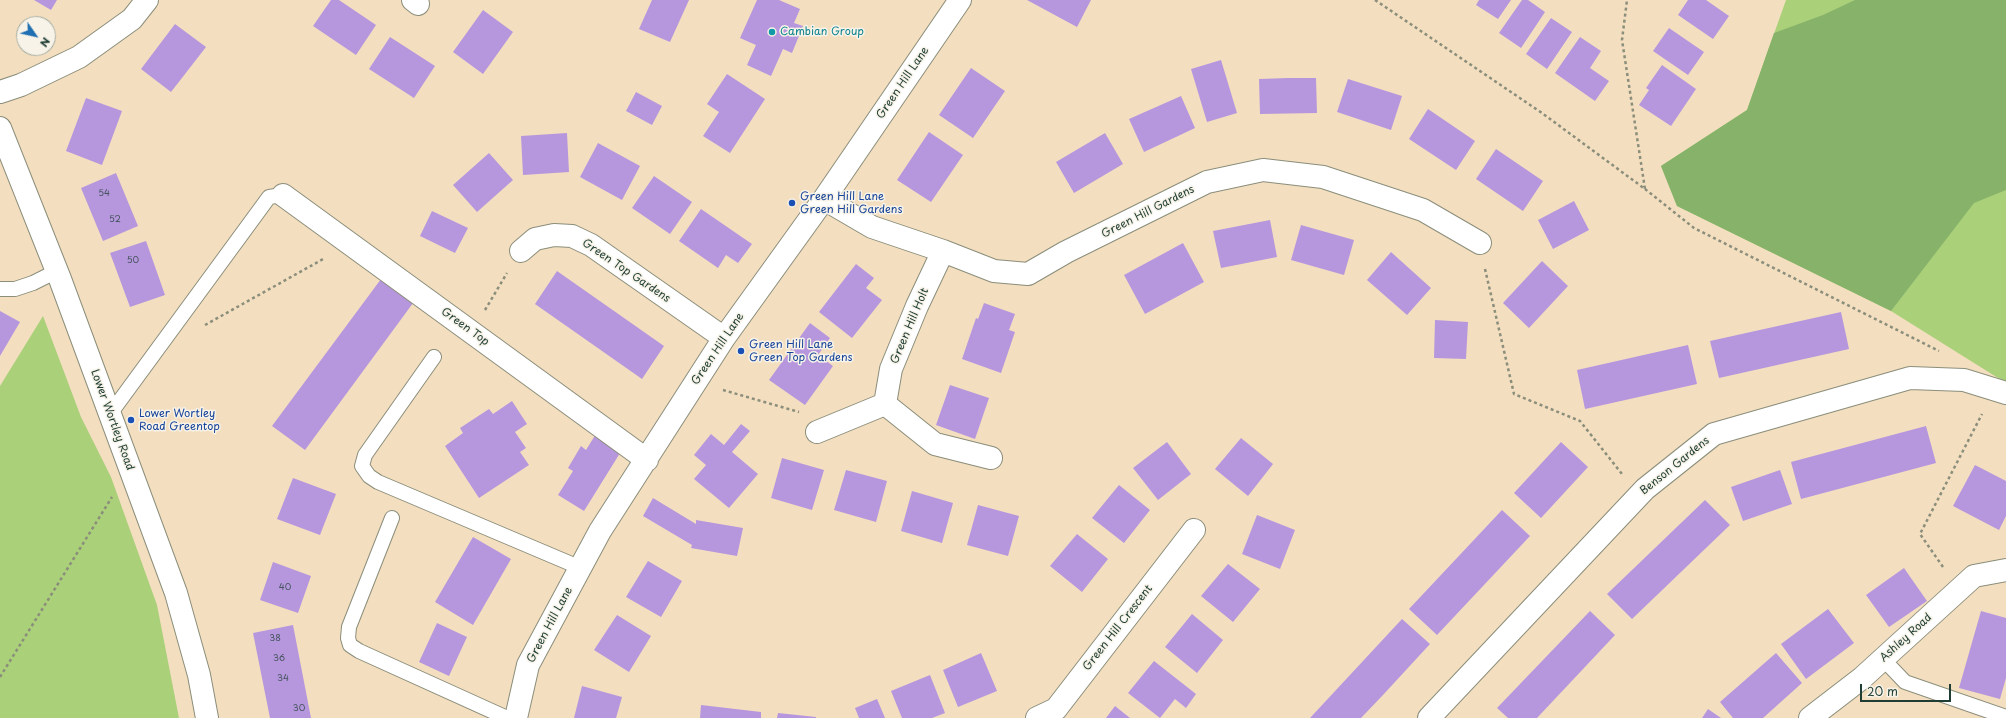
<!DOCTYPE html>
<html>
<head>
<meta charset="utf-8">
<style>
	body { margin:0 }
	#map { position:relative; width:2006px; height:718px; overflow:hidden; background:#f4dec0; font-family:"Playpen Sans",sans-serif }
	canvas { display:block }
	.north { position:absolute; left:16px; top:16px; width:40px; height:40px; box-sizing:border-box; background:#f7f3e8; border:1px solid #a1aaa0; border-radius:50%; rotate:124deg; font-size:11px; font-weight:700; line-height:16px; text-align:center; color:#1f3d34 }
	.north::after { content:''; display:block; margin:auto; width:14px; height:18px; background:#1f6fb2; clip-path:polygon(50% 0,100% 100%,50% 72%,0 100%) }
	.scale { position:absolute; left:1860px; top:684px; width:91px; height:18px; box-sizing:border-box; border:2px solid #1f3d34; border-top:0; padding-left:5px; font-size:12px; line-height:14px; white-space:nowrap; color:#1f3d34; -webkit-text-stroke:3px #f7f3e8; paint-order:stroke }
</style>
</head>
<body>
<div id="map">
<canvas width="2006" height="718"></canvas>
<div class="north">N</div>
<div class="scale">20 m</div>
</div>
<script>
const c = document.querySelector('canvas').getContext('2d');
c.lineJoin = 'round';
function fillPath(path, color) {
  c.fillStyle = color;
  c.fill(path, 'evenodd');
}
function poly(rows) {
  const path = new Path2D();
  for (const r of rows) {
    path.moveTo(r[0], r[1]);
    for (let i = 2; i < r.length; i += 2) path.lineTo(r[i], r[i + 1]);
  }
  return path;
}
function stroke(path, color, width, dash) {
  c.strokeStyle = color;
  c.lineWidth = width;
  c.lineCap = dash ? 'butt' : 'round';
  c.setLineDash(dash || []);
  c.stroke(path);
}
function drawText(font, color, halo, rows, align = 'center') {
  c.font = font + ' "Playpen Sans",sans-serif';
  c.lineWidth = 3;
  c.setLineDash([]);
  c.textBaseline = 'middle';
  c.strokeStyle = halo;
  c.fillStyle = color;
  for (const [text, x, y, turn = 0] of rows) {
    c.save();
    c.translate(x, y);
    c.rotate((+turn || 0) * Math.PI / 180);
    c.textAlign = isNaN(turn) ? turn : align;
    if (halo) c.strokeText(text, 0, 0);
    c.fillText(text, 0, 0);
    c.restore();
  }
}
fillPath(poly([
	[1786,0,2006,0,2006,383,1891,311,1677,206,1661,166,1747,110],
	[43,316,81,417,111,477,157,605,179,718,0,718,0,386]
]), '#aad07a');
fillPath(poly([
	[1855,0,2006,0,2006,190,1974,203,1891,311,1677,206,1661,166,1747,110,1774,33,1823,15]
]), '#87b26a');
fillPath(poly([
	[34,0,57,0,51,10],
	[331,0,339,0,376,25,356,55,313,26],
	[652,0,689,0,670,42,639,29],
	[757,0,779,0,800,9,794,23,803,26,792,53,783,49,771,76,747,65,756,45,740,38],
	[1027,0,1091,0,1077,27],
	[1479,0,1511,0,1498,19,1476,5],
	[1522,0,1528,0,1545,12,1521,48,1499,33],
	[1688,0,1706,0,1729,16,1713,39,1678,15],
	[483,10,513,32,483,74,453,52],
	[1551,18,1572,32,1547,69,1526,54],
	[175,24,206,47,171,92,141,69],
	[1669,28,1704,52,1688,75,1653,51],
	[390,37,435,66,414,98,369,69],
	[1580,37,1601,51,1590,68,1609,81,1595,101,1555,73],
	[1221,60,1237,113,1207,122,1191,69],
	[1662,65,1696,89,1671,126,1639,105,1649,90,1646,88],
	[971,68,1005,91,973,138,939,115],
	[727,74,765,99,730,153,703,136,719,112,707,104],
	[1288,78,1316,78,1317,113,1260,114,1259,79],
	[1348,79,1402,96,1391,130,1337,112],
	[636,92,662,106,652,125,626,111],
	[1181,96,1195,128,1144,152,1129,119],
	[86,98,122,111,102,165,66,151],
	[1428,109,1475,141,1456,170,1409,139],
	[929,132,963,155,931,202,897,180],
	[567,133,569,172,523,175,521,136],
	[1105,133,1123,164,1074,193,1056,162],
	[598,143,640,166,622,200,580,177],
	[1496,149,1543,181,1523,211,1476,179],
	[489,153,513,180,477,212,453,185],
	[116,173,138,226,103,241,81,188],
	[654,176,692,202,670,234,632,208],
	[1574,201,1589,230,1553,249,1538,220],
	[701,209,752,244,738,263,726,255,718,268,679,241],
	[432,211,468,228,455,253,420,236],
	[1270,220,1277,257,1221,268,1213,231],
	[1301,225,1354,240,1344,275,1291,260],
	[146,241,165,295,130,307,110,253],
	[1183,243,1204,282,1145,314,1124,275],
	[1391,252,1431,288,1407,315,1367,280],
	[1542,261,1568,286,1529,328,1503,303],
	[856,264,874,278,866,288,882,300,852,338,819,312],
	[557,271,664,346,642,379,535,304],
	[384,275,416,299,305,450,272,426],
	[984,303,1015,314,1009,330,1015,332,1001,373,962,359,976,318,978,319],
	[0,311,20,322,0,356],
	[1841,312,1849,349,1719,378,1710,341],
	[1435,320,1468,322,1466,359,1434,358],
	[810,323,830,338,818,355,833,366,805,405,769,380],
	[1688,345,1697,384,1585,409,1577,370],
	[950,385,989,398,975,439,936,425],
	[512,401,527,424,515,432,526,448,520,452,529,465,479,498,445,446,463,433,460,428,489,409,493,414],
	[741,424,750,431,732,452,758,474,729,508,694,479,706,465,694,455,711,434,724,445],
	[1926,426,1936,463,1801,499,1791,462],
	[599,429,625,445,584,511,558,495,573,471,568,468,581,446,586,450],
	[1241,438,1273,464,1248,496,1215,469],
	[1167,442,1191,474,1158,500,1133,468],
	[1561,442,1588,467,1541,518,1514,493],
	[782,458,824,470,812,510,771,498],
	[1975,465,2006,481,2006,516,1999,530,1953,506],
	[846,470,887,481,876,522,834,510],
	[1780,470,1792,504,1743,521,1731,487],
	[293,478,336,494,320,535,277,519],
	[1119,485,1150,510,1124,543,1092,518],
	[912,491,953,503,942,543,901,531],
	[653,498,696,524,696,520,743,528,737,556,691,548,692,545,643,516],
	[1705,500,1730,525,1632,619,1607,594],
	[978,505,1019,516,1008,556,967,545],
	[1502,510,1530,536,1437,635,1409,609],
	[1257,515,1295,530,1280,569,1242,554],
	[1077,534,1108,559,1082,592,1050,566],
	[473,537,511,559,473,625,435,602],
	[648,561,682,581,661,617,626,597],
	[273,562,311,576,298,613,260,600],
	[1228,564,1260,589,1233,622,1201,596],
	[1904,568,1927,601,1889,627,1866,595],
	[1828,609,1854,643,1806,679,1781,644],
	[1590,611,1615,635,1537,718,1508,718,1497,708],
	[1981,611,2006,618,2006,678,2000,699,1959,688],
	[1192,614,1223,640,1197,673,1165,647],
	[617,615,651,636,629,672,594,650],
	[1402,619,1430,644,1383,695,1361,718,1310,718],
	[437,623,467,637,449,676,419,662],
	[293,625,311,718,270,718,253,633],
	[981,653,997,691,958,707,943,670],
	[1776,653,1802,683,1763,718,1733,718,1720,702],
	[1154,661,1196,694,1186,708,1175,699,1160,718,1128,693],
	[930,675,945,713,932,718,902,718,891,691],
	[582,686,622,697,616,718,574,718],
	[877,699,885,718,859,718,855,708],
	[701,705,761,712,761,718,700,718],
	[1115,706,1130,718,1106,718],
	[1708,709,1721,718,1702,718],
	[778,713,816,717,816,718,777,718]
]), '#b697dd');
const service = poly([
	[0,289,15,289,33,283,57,271],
	[434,357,365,455,362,466,369,476,378,482,581,568],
	[110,414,269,197,283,195],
	[392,518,349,627,348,638,350,645,359,651,507,718],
	[1883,659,1905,682,2006,717]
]);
const minor = poly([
	[413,0,418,4],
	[0,92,21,85,79,57,132,19,147,0],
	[283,195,647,460],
	[824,199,872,227,943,251,994,271,1028,274,1066,252,1207,182,1263,170,1323,177,1423,210,1480,243],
	[521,251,535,239,554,235,572,236,591,245,724,338],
	[885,404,935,444,991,458],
	[817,432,885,404,891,369,917,306,943,251],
	[516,718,528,665,600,531,724,338,824,199,960,0],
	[1037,718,1056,709,1194,530],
	[1429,718,1645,489,1714,434,1910,378,1964,380,2006,393],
	[1810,718,1862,678,1974,576,2006,570]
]);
const tertiary = poly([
	[0,128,60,279,176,593,199,675,207,718]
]);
stroke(service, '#8a8e7a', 16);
stroke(minor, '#8a8e7a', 24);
stroke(tertiary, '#8a8e7a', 24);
stroke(poly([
	[1375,0,1542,113,1645,189,1622,40,1627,0],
	[1645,189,1694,228,1939,351],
	[1485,269,1514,394,1580,421,1622,474],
	[485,310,507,273],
	[205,325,325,258],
	[723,390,799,412],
	[1943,567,1920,534,1982,414],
	[0,677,112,497]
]), '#8a8e7a', 2.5, [3, 3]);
stroke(service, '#fff', 14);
stroke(minor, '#fff', 22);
stroke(tertiary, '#fff', 22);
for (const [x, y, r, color] of [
	[772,32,4,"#0f9aa8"],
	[792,203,4,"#1a4fb4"],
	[741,351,4,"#1a4fb4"],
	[131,420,4,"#1a4fb4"]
]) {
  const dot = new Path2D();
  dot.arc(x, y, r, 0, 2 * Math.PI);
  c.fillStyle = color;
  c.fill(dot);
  stroke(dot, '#f7f3e8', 1.5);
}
drawText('9px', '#45545e', null, [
	["54",104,194],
	["52",115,220],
	["50",133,261],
	["40",285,588],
	["38",275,639],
	["36",279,659],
	["34",283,679],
	["30",299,709]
]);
drawText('11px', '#0d838f', '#f7f3e8', [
	["Cambian Group",780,32]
], 'left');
drawText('11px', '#1f3d34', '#f7f3e8', [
	["Green Hill Lane",903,83,-56],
	["Green Hill Gardens",1148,212,-27],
	["Green Top Gardens",626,271,34],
	["Green Hill Holt",910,326,-67],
	["Green Top",465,327,36],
	["Green Hill Lane",718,349,-56],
	["Lower Wortley Road",112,420,70],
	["Benson Gardens",1675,466,-39],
	["Green Hill Lane",550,625,-62],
	["Green Hill Crescent",1118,628,-52],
	["Ashley Road",1906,638,-42]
]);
drawText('11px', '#164399', '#f7f3e8', [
	["Green Hill Lane",800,197],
	["Green Hill Gardens",800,210],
	["Green Hill Lane",749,345],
	["Green Top Gardens",749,358],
	["Lower Wortley",139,414],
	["Road Greentop",139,427]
], 'left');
</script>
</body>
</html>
